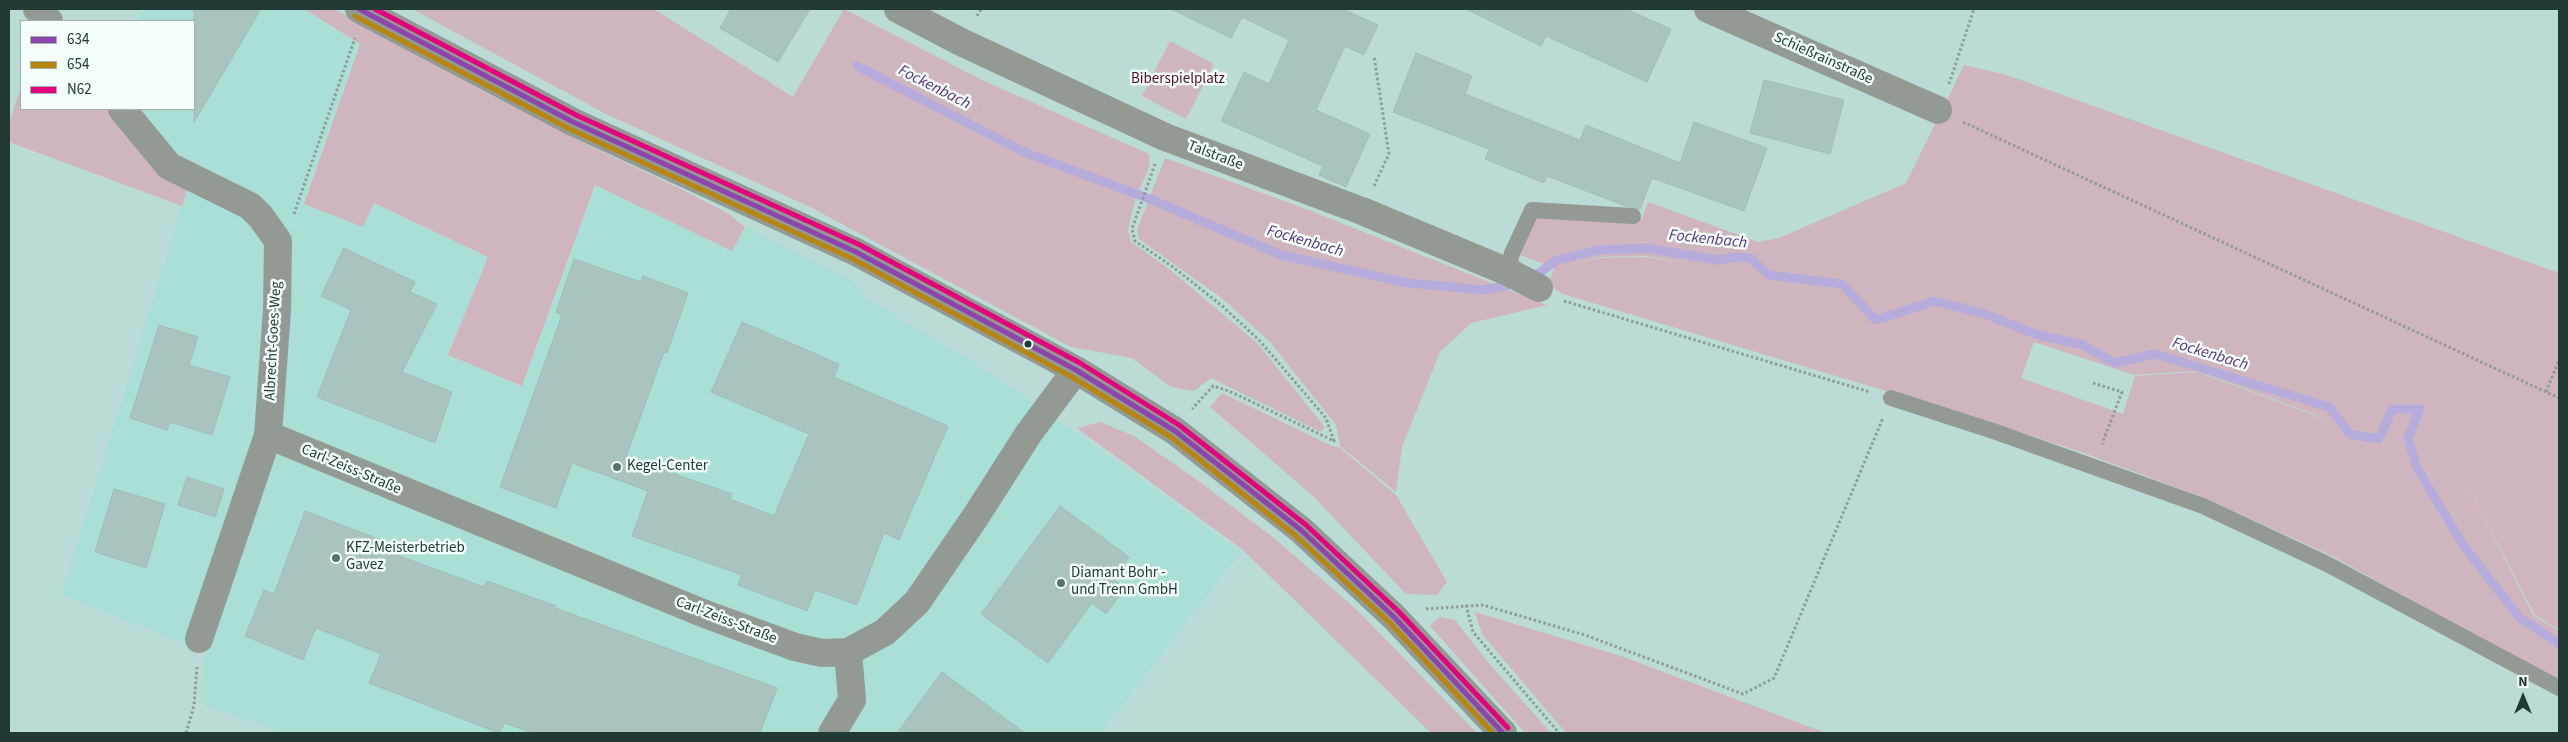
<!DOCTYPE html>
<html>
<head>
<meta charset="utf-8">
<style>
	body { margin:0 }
	#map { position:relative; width:2568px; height:742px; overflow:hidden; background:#bbdcd6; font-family:"Source Sans 3",sans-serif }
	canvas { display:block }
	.frame { position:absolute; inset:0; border:10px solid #223a35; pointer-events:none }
	.legend { position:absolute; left:20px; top:20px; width:175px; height:90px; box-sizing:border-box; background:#f4fffc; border:1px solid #a0b0ac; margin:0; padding:6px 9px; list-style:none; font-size:15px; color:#223a35 }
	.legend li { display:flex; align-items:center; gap:10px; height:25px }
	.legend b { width:25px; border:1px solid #a0b0ac }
	.north { position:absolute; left:2498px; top:672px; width:50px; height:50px; -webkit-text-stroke:4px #f4fffc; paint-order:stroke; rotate:0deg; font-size:14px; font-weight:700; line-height:20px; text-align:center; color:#223a35 }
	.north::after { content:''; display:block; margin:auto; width:18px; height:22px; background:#223a35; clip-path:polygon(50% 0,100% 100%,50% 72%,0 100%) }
</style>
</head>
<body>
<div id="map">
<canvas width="2568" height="742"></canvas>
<div class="frame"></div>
<ul class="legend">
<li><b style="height:6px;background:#8e44ad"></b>634</li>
<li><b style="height:6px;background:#b78610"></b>654</li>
<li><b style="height:6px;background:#e5007d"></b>N62</li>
</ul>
<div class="north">N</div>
</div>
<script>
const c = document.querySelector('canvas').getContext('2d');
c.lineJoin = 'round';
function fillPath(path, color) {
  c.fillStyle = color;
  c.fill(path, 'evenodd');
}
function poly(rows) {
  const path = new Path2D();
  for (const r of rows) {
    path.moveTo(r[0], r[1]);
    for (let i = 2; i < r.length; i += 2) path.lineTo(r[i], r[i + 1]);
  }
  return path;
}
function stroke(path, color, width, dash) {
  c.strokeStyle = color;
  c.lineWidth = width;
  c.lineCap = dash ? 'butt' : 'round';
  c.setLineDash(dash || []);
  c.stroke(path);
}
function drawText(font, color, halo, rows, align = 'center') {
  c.font = font + ' "Source Sans 3",sans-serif';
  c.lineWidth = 5;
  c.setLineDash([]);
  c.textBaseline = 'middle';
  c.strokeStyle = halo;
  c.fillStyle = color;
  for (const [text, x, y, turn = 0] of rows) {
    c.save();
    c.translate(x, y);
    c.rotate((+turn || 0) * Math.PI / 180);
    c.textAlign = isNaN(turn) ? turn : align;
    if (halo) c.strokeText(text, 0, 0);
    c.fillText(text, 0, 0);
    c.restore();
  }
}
fillPath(poly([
	[143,9,303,9,359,44,303,204,363,227,374,204,488,257,447,355,522,387,596,185,732,251,746,227,853,281,867,299,987,371,1077,433,1241,552,1101,733,285,733,202,704,205,652,62,594,192,175,129,109,194,109,194,21,136,21]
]), '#aadfd5');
fillPath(poly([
	[304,9,334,9,481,90,588,145,677,187,727,213,745,227,732,251,595,185,522,386,448,355,488,257,374,203,363,227,304,204,360,44],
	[412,9,654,9,793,97,844,9,984,81,1149,154,1150,165,1136,197,1128,229,1131,242,1169,269,1257,343,1325,427,1321,432,1211,378,1194,391,1171,387,1132,358,1071,347,810,207,606,114],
	[979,100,974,128,1036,159,1095,181,1036,160,973,129],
	[1170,41,1214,64,1186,119,1142,96],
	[1964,65,2007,75,2559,273,2559,630,2535,615,2453,459,2534,616,2559,631,2559,682,2332,556,2207,499,2084,453,1976,418,1563,294,1548,285,1554,268,1515,253,1534,212,1642,219,1648,202,1758,242,1779,238,1906,183],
	[1646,256,1688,263,1645,257,1601,258,1568,265,1601,257],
	[2034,342,2134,375,2198,371,2316,415,2333,429,2316,416,2198,372,2135,376,2123,414,2021,378],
	[21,86,21,109,110,109,187,190,182,206,9,142,9,124],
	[1165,158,1301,207,1547,305,1471,323,1440,352,1402,447,1396,492,1340,446,1336,425,1270,342,1223,299,1139,239,1137,230],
	[1222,393,1332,446,1339,447,1396,495,1447,582,1437,595,1406,594,1313,496,1210,407],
	[1100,422,1134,436,1204,485,1274,538,1357,610,1477,733,1431,733,1243,550,1077,428],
	[1475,612,1621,656,1826,733,1566,733,1482,634],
	[1439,617,1455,620,1487,661,1551,733,1525,733,1430,626]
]), '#cfb5bd');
stroke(poly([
	[857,66,1026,153,1150,199,1281,255,1408,283,1485,290,1517,283],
	[1531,279,1557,260,1598,250,1645,248,1717,260,1736,257,1750,258,1769,275,1842,284,1876,320,1934,301,1985,314,2035,334,2083,345,2115,363,2155,354,2329,407,2350,434,2379,439,2392,409,2420,409,2408,438,2417,468,2463,545,2520,618,2559,644]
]), '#b5acdc', 9);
const building = poly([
	[194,9,261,9,194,122,194,9],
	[731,9,810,9,778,62,720,28,731,9],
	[1171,9,1343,9,1378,25,1364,55,1345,46,1316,110,1370,134,1346,187,1319,175,1323,166,1221,121,1244,72,1269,84,1289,40,1242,17,1231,38,1171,9],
	[1466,9,1626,9,1671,29,1647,82,1546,36,1541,46,1466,9],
	[1416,53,1472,76,1465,94,1580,140,1586,125,1680,163,1694,122,1767,148,1744,211,1652,178,1640,209,1623,205,1547,176,1544,183,1485,159,1489,149,1393,112,1416,53],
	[1764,80,1844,100,1830,154,1750,133,1764,80],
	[344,248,415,282,410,292,437,304,402,372,452,392,435,443,317,397,351,310,321,296,344,248],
	[574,259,641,282,643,276,688,293,667,353,664,352,626,457,732,494,730,499,774,516,809,434,711,392,742,322,839,364,834,377,948,426,899,540,884,533,857,605,815,590,807,611,738,585,742,575,632,536,648,491,572,463,556,508,500,487,562,315,556,312,574,259],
	[159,325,198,337,189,365,230,377,212,435,170,422,167,430,130,418,159,325],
	[187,477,224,489,215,517,178,505,187,477],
	[114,489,165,504,146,568,95,552,114,489],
	[1060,506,1129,557,1113,579,1125,588,1106,614,1092,603,1048,663,981,614,1060,506],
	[305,511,389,543,386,551,484,587,487,581,556,606,555,608,777,688,760,733,532,733,505,723,499,733,369,683,381,654,316,628,303,660,245,636,264,590,274,594,305,511],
	[942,672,1025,733,897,733,942,672]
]);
fillPath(building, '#a9c3be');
stroke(building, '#a2bcb7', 1);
stroke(poly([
	[977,16,981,9],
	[1949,84,1974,9],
	[1963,122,2559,398],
	[1155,164,1132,229,1135,241,1173,267,1221,305,1259,340,1326,418,1334,441,1229,391,1213,386,1192,409],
	[1374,186,1389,154,1374,56],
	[294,214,355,38],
	[1564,301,1870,392],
	[2093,383,2122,392,2102,444],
	[2546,392,2559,360],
	[1466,605,1473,632,1559,733],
	[1426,609,1483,605,1585,635,1743,694,1774,678,1883,418],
	[186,733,194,706,197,667]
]), '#909b95', 3, [2.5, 2.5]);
stroke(poly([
	[1508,272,1512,253,1532,210,1633,216],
	[1891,398,1996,432,2203,506,2327,564,2559,688]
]), '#939a94', 16);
stroke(poly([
	[37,9,49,21],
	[898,9,961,42,1165,137,1362,211,1508,272,1539,288],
	[1708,9,1938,110],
	[122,109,169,166,250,206,261,217,278,241,277,310,268,435,199,639],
	[268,435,705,614,795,647,822,653,848,652,885,632,917,602,976,516,1029,433,1076,370],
	[832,733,852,700,848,652]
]), '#939a94', 28);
stroke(poly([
	[359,9,573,122,856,252,1076,370,1175,431,1301,530,1394,617,1503,733]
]), '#939a94', 28);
stroke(poly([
	[359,9,573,122,856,252,1076,370,1175,431,1301,530,1394,617,1503,733]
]), '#8e44ad', 5);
stroke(poly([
	[355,16,570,129,853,259,1072,377,1171,437,1296,536,1389,622,1493,733]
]), '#b78610', 5);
stroke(poly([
	[375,9,576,115,860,245,1080,363,1179,425,1306,525,1399,612,1508,728]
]), '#e5007d', 5);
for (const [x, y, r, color] of [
	[1028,344,4.5,"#223a35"],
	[617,467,5,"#58736d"],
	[336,558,5,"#58736d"],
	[1061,583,5,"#58736d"]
]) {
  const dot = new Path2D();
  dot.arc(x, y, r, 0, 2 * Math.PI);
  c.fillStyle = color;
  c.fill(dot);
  stroke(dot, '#f4fffc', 2);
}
drawText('15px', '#223a35', '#f4fffc', [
	["Schießrainstraße",1823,59,24],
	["Talstraße",1215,156,21],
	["Albrecht-Goes-Weg",274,341,-87],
	["Carl-Zeiss-Straße",351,470,23],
	["Carl-Zeiss-Straße",726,621,21]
]);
drawText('15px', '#560c2a', '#f4fffc', [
	["Biberspielplatz",1178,80]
]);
drawText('15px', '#223a35', '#f4fffc', [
	["Kegel-Center",627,467],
	["KFZ-Meisterbetrieb",346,549],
	["Gavez",346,566],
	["Diamant Bohr -",1071,574],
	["und Trenn GmbH",1071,591]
], 'left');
drawText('italic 16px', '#583285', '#f4fffc', [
	["Fockenbach",934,88,27],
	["Fockenbach",1708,240,6],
	["Fockenbach",1305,242,16],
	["Fockenbach",2210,355,17]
]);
</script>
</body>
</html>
